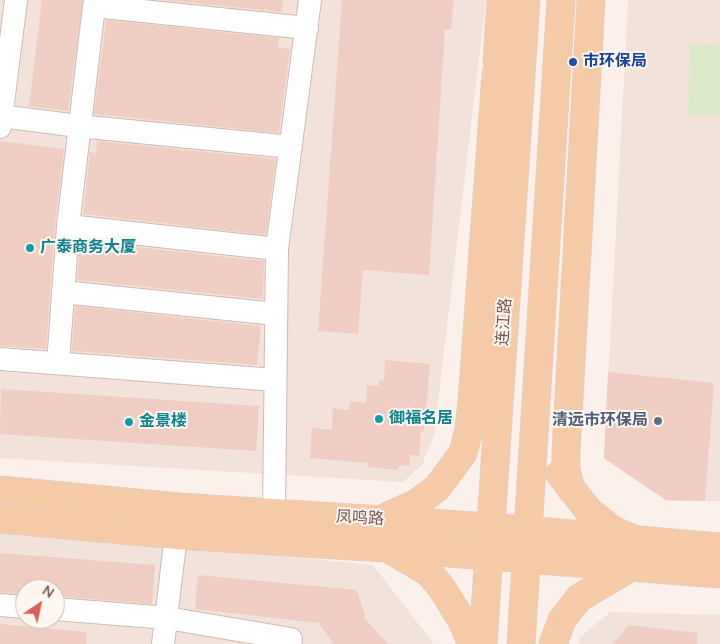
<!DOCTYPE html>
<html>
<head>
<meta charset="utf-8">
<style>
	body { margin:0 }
	#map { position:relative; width:720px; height:644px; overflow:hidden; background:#fbf1ea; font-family:"Nunito Sans",sans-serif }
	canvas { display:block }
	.north { position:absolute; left:15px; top:579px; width:50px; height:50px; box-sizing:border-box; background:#fef6f0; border:1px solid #c7b6af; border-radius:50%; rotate:34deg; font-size:14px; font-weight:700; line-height:20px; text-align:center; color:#75554e }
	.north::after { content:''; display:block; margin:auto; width:18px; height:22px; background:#dc5e58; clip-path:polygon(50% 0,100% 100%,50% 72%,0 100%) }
</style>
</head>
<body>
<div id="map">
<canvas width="720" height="644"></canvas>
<div class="north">N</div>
</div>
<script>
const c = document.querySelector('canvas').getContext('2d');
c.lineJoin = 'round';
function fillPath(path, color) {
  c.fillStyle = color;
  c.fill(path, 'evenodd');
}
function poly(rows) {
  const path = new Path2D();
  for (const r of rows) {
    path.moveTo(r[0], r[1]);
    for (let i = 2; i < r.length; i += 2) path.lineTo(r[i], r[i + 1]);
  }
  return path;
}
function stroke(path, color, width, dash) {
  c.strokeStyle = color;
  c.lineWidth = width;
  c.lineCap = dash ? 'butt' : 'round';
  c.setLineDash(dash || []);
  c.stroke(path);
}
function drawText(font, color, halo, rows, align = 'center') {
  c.font = font + ' "Nunito Sans","Noto Sans SC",sans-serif';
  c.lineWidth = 4;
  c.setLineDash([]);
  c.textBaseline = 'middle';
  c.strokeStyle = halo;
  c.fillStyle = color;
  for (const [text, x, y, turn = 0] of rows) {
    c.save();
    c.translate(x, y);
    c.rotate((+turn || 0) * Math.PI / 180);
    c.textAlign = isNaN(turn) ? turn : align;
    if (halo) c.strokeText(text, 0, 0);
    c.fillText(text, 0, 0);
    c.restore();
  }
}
fillPath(poly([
	[0,0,486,0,434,435,422,465,403,482,0,458],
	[628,0,720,0,720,501,666,501,604,458],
	[0,527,373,565,434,644,0,644],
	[25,589,55,589,55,619,25,619],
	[610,612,720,615,720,644,579,644,580,637]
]), '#f3e2d9');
fillPath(poly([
	[690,44,720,46,720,115,688,115]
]), '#dbe9c9');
fillPath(poly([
	[42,0,83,0,68,111,29,106],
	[164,0,283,0,282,12],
	[342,0,454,0,451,30,445,30,429,275,363,270,358,334,318,331],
	[106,20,279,38,278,47,290,49,279,133,94,114],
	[0,141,64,149,55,224,46,349,0,346],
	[97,141,276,159,266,235,83,214,90,152,96,153],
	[80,241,264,261,263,299,77,280],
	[75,306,261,326,257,365,72,351],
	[385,360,430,364,424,432,421,432,419,456,410,455,410,466,399,465,398,470,367,467,368,463,310,458,312,428,332,430,333,408,349,410,350,401,366,403,367,385,378,386,379,380,384,381],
	[608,372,714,383,705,501,666,500,604,458],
	[1,389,259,406,256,451,0,434],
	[0,553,155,565,152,604,55,596,55,589,25,589,25,594,0,592],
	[198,575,357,590,366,620,388,644,334,644,319,623,195,609],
	[0,624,87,632,86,644,0,644],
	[629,625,697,633,697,644,613,644]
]), '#efcdc3');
const minor = poly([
	[0,116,78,126,291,147],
	[0,127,16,0],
	[277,249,68,226,94,6,307,28],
	[63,292,276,314],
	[0,359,275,380],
	[58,363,68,226],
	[274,514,277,249,310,0],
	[0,605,25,607],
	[55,609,167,618,291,639],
	[163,644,178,518]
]);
const major = poly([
	[497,63,501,0],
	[560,474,588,510,613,530,629,537],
	[571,489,566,469,566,452,591,0],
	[0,490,179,507,491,527,720,547],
	[384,518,417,503,437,488,463,453,469,430,472,401,496,74,520,26],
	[0,519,177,535,384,548,720,574],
	[392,551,428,572,441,587,461,619,472,644],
	[483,644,526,0],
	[521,644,561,0],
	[553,644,562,620,579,598,633,566]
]);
stroke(minor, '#cfbab2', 24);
stroke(major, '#d8cfcd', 29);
stroke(minor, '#fff', 22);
stroke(major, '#f5caa7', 28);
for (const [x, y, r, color] of [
	[573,62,5,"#1a4fb4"],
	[30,248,5,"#0f9aa8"],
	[379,419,5,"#0f9aa8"],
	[658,421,5,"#5c6f8a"],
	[129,422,5,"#0f9aa8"]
]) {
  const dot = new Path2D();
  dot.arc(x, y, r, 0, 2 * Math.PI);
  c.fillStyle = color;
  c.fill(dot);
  stroke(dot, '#fef6f0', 2);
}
drawText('bold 16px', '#164399', '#fef6f0', [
	["市环保局",583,62]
], 'left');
drawText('bold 16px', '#0d838f', '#fef6f0', [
	["广泰商务大厦",40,248],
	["御福名居",389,419],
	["金景楼",139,422]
], 'left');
drawText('16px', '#75554e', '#fef6f0', [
	["连江路",505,322,-86],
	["凤鸣路",360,519,3]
]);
drawText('bold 16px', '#4e5e75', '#fef6f0', [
	["清远市环保局",648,421]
], 'right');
</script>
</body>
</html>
